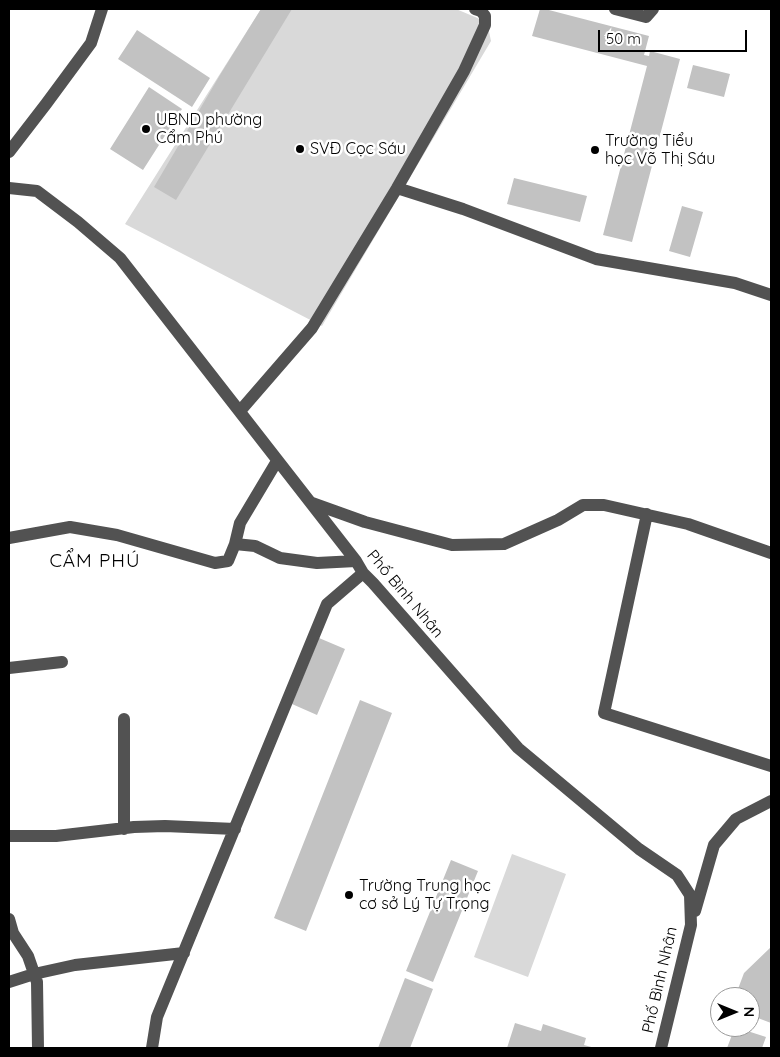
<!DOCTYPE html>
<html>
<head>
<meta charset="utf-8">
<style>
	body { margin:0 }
	#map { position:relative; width:780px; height:1057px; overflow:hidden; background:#fff; font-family:Quicksand,sans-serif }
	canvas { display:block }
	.frame { position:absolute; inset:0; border:10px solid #000; pointer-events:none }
	.north { position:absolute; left:710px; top:987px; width:50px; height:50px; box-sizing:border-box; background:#fff; border:1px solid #999; border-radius:50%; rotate:90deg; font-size:14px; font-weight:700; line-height:20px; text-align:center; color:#000 }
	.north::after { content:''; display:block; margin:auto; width:18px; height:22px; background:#000; clip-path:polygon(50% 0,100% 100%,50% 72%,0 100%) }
	.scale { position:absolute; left:598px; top:30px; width:149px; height:22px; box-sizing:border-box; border:2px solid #000; border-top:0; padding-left:6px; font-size:15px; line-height:18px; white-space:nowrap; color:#000; -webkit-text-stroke:4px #fff; paint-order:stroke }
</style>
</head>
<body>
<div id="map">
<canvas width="780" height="1057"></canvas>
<div class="frame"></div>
<div class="north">N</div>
<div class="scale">50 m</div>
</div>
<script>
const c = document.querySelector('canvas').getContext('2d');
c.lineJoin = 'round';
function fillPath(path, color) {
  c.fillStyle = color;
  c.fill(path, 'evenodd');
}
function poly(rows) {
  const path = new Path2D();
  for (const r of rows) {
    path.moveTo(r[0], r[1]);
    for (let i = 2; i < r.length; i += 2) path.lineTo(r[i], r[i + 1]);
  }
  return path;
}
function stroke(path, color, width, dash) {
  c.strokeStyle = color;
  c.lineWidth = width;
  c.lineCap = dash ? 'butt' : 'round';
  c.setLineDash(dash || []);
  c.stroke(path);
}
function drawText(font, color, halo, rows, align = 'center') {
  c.font = font + ' Quicksand,sans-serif';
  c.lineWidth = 5;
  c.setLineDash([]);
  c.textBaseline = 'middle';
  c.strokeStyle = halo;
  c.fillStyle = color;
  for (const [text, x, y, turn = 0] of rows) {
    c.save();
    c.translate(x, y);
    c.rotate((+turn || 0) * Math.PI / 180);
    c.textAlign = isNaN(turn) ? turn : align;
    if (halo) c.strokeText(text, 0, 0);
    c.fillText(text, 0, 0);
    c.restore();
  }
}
fillPath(poly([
	[261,9,456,9,487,22,491,41,322,326,125,224],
	[512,854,566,874,528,977,474,957]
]), '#d9d9d9');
fillPath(poly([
	[261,9,292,9,176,200,154,187,220,75],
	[540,9,545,9,649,36,644,55,649,56,650,51,680,59,632,242,603,235,647,66,532,36],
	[137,30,210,78,192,107,118,59],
	[693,65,730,74,724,97,687,88],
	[149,87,182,109,143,170,110,149],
	[514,178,587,196,580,222,507,204],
	[682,206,703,212,690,257,669,251],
	[319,638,345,649,317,715,292,704],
	[360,700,392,713,306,931,274,918],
	[451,860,478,871,433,982,406,971],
	[771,947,771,1023,750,1015,750,997,735,997,744,973],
	[405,978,433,989,410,1048,378,1048],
	[515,1023,541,1031,543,1024,586,1038,584,1045,595,1048,507,1048],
	[735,1027,766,1037,762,1048,727,1048]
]), '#c2c2c2');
stroke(poly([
	[615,9,646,17,653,9],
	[9,152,46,104,91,43,102,9],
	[9,188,37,191,78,222,120,258,356,561,363,573,373,583,518,748,639,849,677,875,690,895,691,925,661,1048],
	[397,188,463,209,596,259,735,283,771,295],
	[240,411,312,328,397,188,464,71,485,25,485,16,481,11,475,9],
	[312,503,365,522,452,545,504,544,558,520,583,505,604,505,688,524,771,553],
	[647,514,604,713,771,766],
	[9,538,70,527,117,535,215,563,228,561,235,544,240,523,277,461],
	[235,544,255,546,280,558,317,563,356,561],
	[9,668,62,662],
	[124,719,124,829],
	[9,836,56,836,134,827,165,826,235,829],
	[695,911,714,845,736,819,771,801],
	[9,919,13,933,28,956,37,982,38,1048],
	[9,982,34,974,75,965,184,953],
	[152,1048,157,1017,327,604,363,573]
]), '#525252', 12);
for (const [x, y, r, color] of [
	[146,129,5,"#000"],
	[300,149,5,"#000"],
	[595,150,5,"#000"],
	[349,895,5,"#000"]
]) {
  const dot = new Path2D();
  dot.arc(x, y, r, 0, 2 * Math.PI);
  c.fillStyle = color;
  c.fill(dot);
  stroke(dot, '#fff', 2);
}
drawText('16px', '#000', '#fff', [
	["UBND phường",156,120],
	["Cẩm Phú",156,138],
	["Trường Tiểu",605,141],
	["học Võ Thị Sáu",605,159],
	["SVĐ Cọc Sáu",310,149],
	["Trường Trung học",359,886],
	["cơ sở Lý Tự Trọng",359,904]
], 'left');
drawText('16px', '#000', '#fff', [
	["Phố Bình Nhân",405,594,50],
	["Phố Bình Nhân",660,980,-77]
]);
c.letterSpacing = '1px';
drawText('19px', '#000', '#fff', [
	["CẨM PHÚ",95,561]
]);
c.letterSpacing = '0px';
</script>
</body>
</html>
